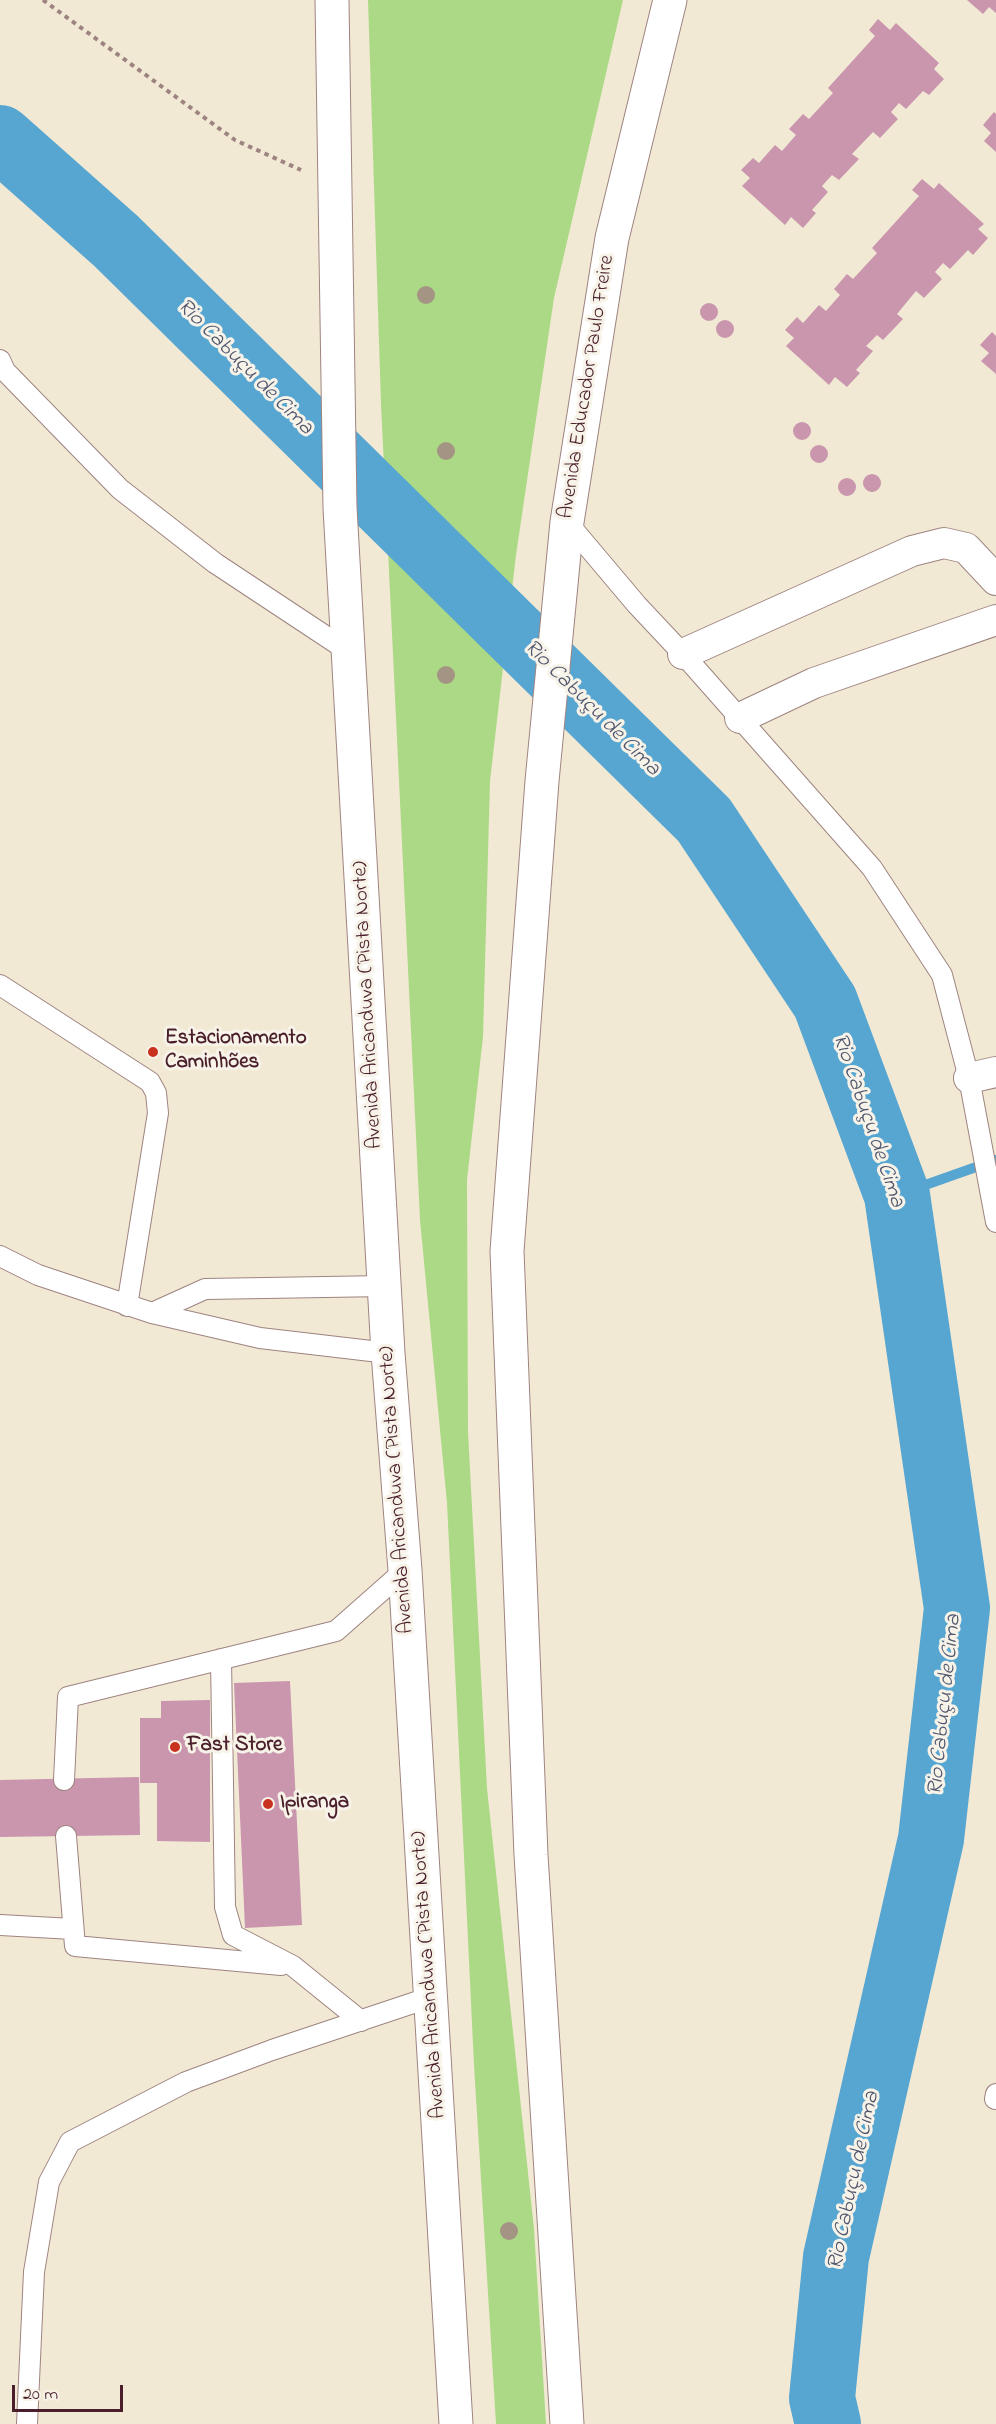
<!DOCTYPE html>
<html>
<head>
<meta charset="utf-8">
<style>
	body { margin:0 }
	#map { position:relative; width:996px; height:2424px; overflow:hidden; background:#f2e9d4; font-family:"Indie Flower",sans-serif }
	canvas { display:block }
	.scale { position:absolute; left:12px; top:2385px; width:111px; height:27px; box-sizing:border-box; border:3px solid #4a1f2b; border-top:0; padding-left:8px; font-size:18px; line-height:21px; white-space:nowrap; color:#4a1f2b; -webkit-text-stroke:4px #f7f3e8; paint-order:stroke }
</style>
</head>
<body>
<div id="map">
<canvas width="996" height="2424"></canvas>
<div class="scale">20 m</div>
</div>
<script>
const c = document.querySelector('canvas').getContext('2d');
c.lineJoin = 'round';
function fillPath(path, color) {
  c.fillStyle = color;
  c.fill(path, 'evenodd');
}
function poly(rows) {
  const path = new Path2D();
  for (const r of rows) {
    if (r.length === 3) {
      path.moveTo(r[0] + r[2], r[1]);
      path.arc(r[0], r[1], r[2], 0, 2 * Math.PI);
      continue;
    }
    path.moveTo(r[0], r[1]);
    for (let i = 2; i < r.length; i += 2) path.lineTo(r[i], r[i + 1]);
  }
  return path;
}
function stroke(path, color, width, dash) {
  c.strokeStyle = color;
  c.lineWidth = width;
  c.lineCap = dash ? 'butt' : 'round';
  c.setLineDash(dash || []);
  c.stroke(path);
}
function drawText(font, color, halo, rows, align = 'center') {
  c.font = font + ' "Indie Flower",sans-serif';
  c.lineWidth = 6;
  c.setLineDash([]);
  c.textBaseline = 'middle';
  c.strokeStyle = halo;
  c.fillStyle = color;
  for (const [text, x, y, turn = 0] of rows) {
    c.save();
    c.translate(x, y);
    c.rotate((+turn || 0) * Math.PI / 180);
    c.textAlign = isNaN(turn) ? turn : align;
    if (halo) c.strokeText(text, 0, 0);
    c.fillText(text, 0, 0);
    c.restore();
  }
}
fillPath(poly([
	[368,0,623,0,554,298,516,555,490,781,483,1037,467,1180,468,1432,487,1788,534,2229,546,2424,496,2424,474,2065,447,1503,420,1220,381,404]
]), '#acd986');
stroke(poly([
	[897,1195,996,1160]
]), '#57a6d1', 10);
stroke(poly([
	[0,138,116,241,704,820,825,1002,897,1195,957,1608,931,1839,836,2257,822,2398,828,2424]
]), '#57a6d1', 66);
fillPath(poly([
	[967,0,996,0,996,13,989,7,983,14],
	[878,19,890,30,896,23,939,63,934,69,944,79,929,95,923,91,906,109,899,103,891,112,898,119,880,138,873,132,852,154,859,159,839,180,832,175,822,186,828,192,812,210,816,213,803,228,791,217,785,225,742,186,750,178,741,170,753,158,759,163,775,145,782,151,796,135,789,129,803,114,809,119,833,93,828,88,875,36,869,30],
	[994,112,996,114,996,152,984,141,991,133,983,125],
	[922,179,934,189,939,183,984,224,978,229,988,238,973,255,968,250,950,269,943,263,935,272,942,279,924,298,916,291,897,314,903,319,883,340,877,335,866,346,873,351,856,370,860,373,847,387,835,377,829,385,786,346,794,338,785,330,797,317,803,323,819,305,826,311,840,295,834,289,847,274,853,279,877,253,872,248,919,196,912,190],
	[709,312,9],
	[725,329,9],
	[992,332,996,336,996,374,981,361,989,353,980,345],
	[802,431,9],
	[819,454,9],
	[872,483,9],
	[847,487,9],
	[290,1681,302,1925,245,1928,234,1683],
	[210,1700,210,1842,157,1841,157,1783,140,1783,140,1718,161,1718,161,1701],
	[139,1777,140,1835,0,1837,0,1780]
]), '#c996ae');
const service = poly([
	[0,360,5,371,120,489,215,563,348,651],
	[567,522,637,605,683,654,872,868,942,975,969,1078,996,1222],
	[0,985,150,1082,156,1093,158,1113,127,1306],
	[0,1256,38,1275,152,1313,260,1338,388,1353],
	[152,1313,205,1289,385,1286],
	[221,1659,225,1907,233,1935,293,1966,361,2021],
	[64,1780,68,1697,336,1631,405,1570],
	[66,1836,75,1946,281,1965],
	[0,1925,73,1929],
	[995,2099,996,2094],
	[27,2424,34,2272,49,2182,70,2142,186,2082,272,2050,431,1997]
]);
const pedestrian = poly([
	[683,654,912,551,944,543,966,548,996,580],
	[740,718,814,683,996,620],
	[969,1078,996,1072]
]);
const trunk = poly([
	[332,0,340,508,388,1353,405,1570,456,2424],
	[567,2424,531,1855,507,1251,542,781,567,522,612,238,670,0]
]);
stroke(service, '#9e8480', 22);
stroke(pedestrian, '#9e8480', 32);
stroke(trunk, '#9e8480', 35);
stroke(poly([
	[43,0,235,140,301,170]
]), '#9e8480', 4, [4.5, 4.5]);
stroke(service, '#fff', 20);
stroke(pedestrian, '#fff', 30);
stroke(trunk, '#fff', 33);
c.fillStyle = '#a39484';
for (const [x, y] of [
	[426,295],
	[446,451],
	[446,675],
	[509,2231]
]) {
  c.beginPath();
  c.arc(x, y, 9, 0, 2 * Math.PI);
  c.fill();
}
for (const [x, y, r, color] of [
	[153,1052,6,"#c8321e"],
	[175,1747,6,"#c8321e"],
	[268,1804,6,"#c8321e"]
]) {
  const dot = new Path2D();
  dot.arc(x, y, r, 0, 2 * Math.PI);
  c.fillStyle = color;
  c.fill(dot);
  stroke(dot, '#f7f3e8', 2);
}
drawText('21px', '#4a1f2b', '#f7f3e8', [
	["Avenida Educador Paulo Freire",588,387,-81],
	["Avenida Aricanduva (Pista Norte)",369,1005,-93],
	["Avenida Aricanduva (Pista Norte)",398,1490,-94],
	["Avenida Aricanduva (Pista Norte)",430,1975,-94]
]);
drawText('bold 21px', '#4a1f2b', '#f7f3e8', [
	["Estacionamento",165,1040],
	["Caminhões",165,1064],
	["Fast Store",187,1747],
	["Ipiranga",280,1804]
], 'left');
drawText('italic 22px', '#4f556d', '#f7f3e8', [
	["Rio Cabuçu de Cima",244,368,45],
	["Rio Cabuçu de Cima",591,709,45],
	["Rio Cabuçu de Cima",867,1121,71],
	["Rio Cabuçu de Cima",946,1705,-84],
	["Rio Cabuçu de Cima",855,2181,-78]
]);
</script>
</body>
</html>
